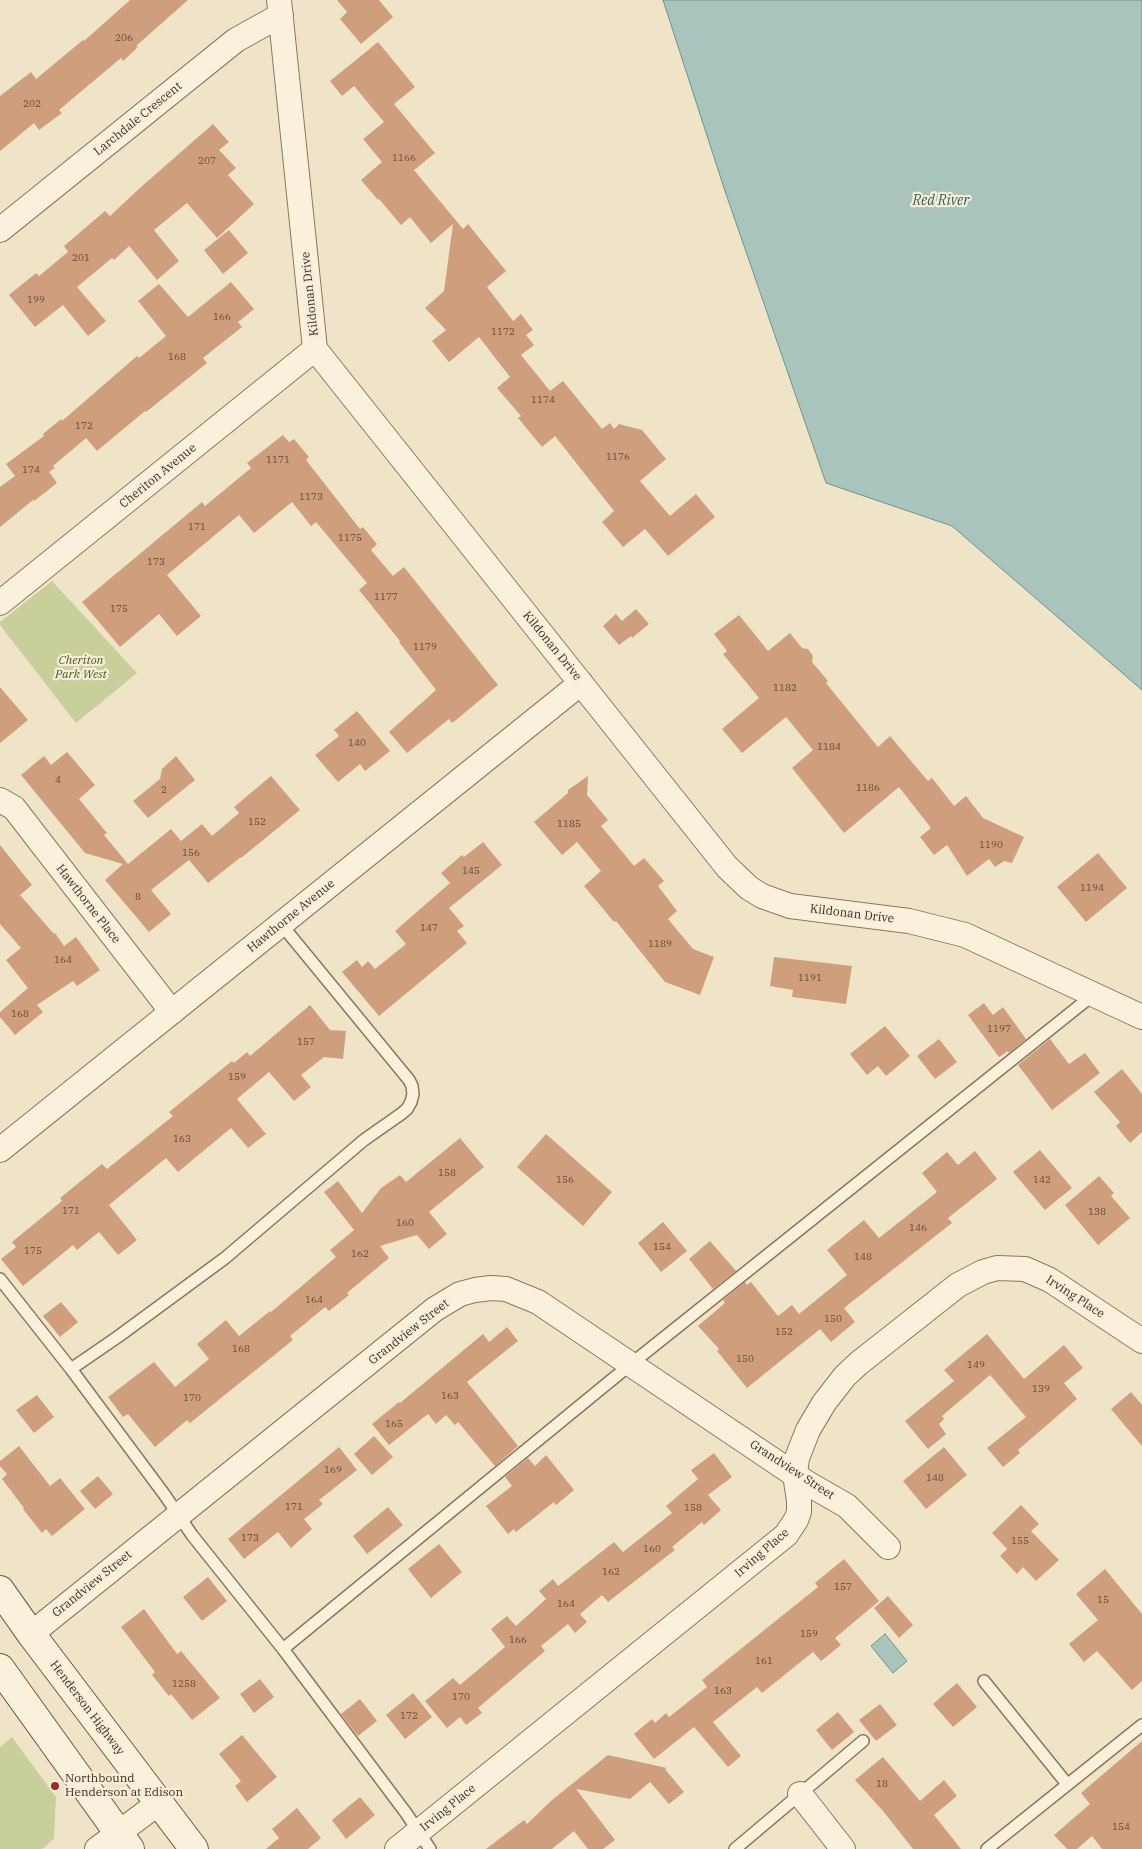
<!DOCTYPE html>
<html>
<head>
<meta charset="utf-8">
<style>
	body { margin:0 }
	canvas { display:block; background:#f0e4c8 }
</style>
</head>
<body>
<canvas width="1142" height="1849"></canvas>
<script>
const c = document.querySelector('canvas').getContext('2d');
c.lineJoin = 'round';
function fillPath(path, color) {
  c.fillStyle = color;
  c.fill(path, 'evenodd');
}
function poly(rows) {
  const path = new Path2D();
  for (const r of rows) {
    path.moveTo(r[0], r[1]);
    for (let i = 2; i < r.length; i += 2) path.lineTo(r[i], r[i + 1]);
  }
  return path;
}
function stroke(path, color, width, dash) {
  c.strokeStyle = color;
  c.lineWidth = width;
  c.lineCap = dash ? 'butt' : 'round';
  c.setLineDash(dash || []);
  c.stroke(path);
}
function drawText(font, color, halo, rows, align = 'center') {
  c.font = font + ' "IBM Plex Serif",serif';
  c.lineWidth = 4.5;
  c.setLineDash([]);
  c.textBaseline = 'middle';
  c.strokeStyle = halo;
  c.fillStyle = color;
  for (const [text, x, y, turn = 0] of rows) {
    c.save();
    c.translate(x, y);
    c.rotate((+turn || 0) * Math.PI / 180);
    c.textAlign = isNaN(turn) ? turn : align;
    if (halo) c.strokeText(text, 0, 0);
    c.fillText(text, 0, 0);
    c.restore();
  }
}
fillPath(poly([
	[52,581,137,673,76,723,0,625,0,622],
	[12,1737,56,1797,54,1839,42,1849,0,1849,0,1747]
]), '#c9cf9b');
const water = poly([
	[663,0,1142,0,1142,690,952,526,826,483,724,188,663,0],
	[885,1634,907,1661,893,1673,871,1646,885,1634]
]);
fillPath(water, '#a9c4bc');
stroke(water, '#6f938a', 1);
fillPath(poly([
	[130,0,188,0,136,46,138,47,123,61,121,58,59,110,62,113,39,130,34,123,0,151,0,96,31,72,36,79,83,40,84,41],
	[337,0,379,0,393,17,361,44,340,19,347,12],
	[378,42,415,87,394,104,435,153,414,170,463,229,468,224,506,271,487,287,513,321,521,314,533,330,526,335,534,345,521,355,550,391,563,381,602,429,610,423,614,429,619,424,642,430,666,459,640,481,670,516,696,494,715,517,668,556,645,529,623,547,602,522,614,511,555,436,542,447,518,418,521,416,497,388,510,377,479,337,449,362,432,341,446,330,425,308,444,291,453,224,431,243,410,217,401,225,379,199,378,200,361,180,382,162,363,139,384,122,354,86,342,96,330,81],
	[213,124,229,142,219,150,236,168,228,175,254,204,217,238,187,203,154,230,179,261,157,280,129,246,114,260,112,258,77,287,106,321,88,336,63,305,35,327,9,295,36,273,39,276,68,252,64,246,105,211,110,216,141,187],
	[229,230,248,253,223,274,204,250],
	[231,282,254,309,238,322,242,327,203,358,207,363,146,412,145,411,97,451,86,438,53,466,55,468,49,472,57,483,34,501,33,500,0,527,0,487,15,476,6,464,44,436,43,434,61,419,62,421,137,356,139,358,166,336,138,301,159,284,188,317],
	[283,435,289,442,294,439,309,457,306,460,360,529,363,527,377,544,371,550,393,576,404,567,498,685,456,720,452,723,449,719,407,753,389,732,436,690,399,642,400,641,359,590,367,583,316,522,311,526,292,502,254,533,239,515,167,575,201,616,177,636,159,614,120,647,82,602,202,502,205,506,251,468,247,463],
	[636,609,649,624,632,638,631,636,619,645,603,626,616,614,622,621],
	[739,615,768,651,790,633,802,648,808,649,813,656,812,662,828,681,826,683,878,747,890,736,928,781,932,778,954,806,966,796,983,818,1024,837,1012,863,1004,861,995,867,989,859,967,876,947,845,934,855,920,837,931,828,899,787,844,833,792,768,813,750,786,717,742,753,722,729,759,698,723,654,727,651,714,634],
	[0,687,28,720,0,743],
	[357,711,390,751,365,771,360,764,338,782,315,755,339,736,334,730],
	[67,752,95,785,79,799,107,833,104,835,128,864,171,829,181,841,202,824,212,836,239,813,234,807,271,776,300,810,241,858,241,857,208,883,189,860,151,890,171,914,149,932,105,880,123,864,85,853,21,775,44,756,51,765],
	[176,756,195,780,148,818,133,801,160,779,162,769],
	[588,776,587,795,608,820,601,826,634,866,644,858,664,881,658,886,677,911,668,919,693,949,714,957,700,995,665,982,616,921,614,922,584,886,601,871,577,842,562,855,534,822,568,793,568,790],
	[483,842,502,865,449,908,464,926,457,931,467,943,379,1016,342,972,357,960,362,967,368,961,375,969,406,944,395,931,450,883,441,873,462,855,464,857],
	[0,845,32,885,20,895,54,934,55,933,64,946,76,937,100,970,77,986,73,981,37,1005,43,1012,15,1035,0,1017,0,1012,28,988,6,960,21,948,0,924],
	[1098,853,1127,888,1086,922,1057,887],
	[774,957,852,966,846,1004,792,997,793,990,770,986],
	[984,1003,993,1015,1003,1007,1026,1039,1009,1053,1008,1051,999,1057,968,1015],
	[310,1005,330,1030,346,1031,343,1059,324,1057,301,1075,311,1087,294,1101,269,1072,237,1099,266,1134,248,1148,231,1128,178,1172,166,1158,109,1205,137,1240,118,1255,99,1232,77,1250,73,1245,23,1286,1,1259,16,1247,12,1242,62,1201,60,1198,102,1164,107,1169,173,1116,169,1112,232,1061,234,1063,247,1052,250,1056],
	[885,1026,910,1056,886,1076,878,1066,867,1075,850,1054],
	[939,1039,957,1062,935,1079,917,1056],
	[1050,1039,1069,1064,1085,1053,1100,1073,1052,1110,1018,1065],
	[1122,1069,1142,1094,1142,1132,1130,1143,1116,1126,1120,1122,1094,1092],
	[546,1134,612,1192,583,1226,517,1167],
	[460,1138,484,1167,429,1212,447,1234,429,1249,417,1235,380,1246,389,1258,347,1293,349,1295,329,1311,325,1307,290,1336,293,1340,190,1423,187,1420,155,1447,128,1414,123,1417,108,1397,154,1362,175,1387,209,1359,197,1344,226,1320,239,1336,270,1311,271,1312,336,1257,330,1250,354,1230,324,1192,338,1181,362,1213,381,1188,400,1175,406,1182],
	[1040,1150,1072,1188,1045,1210,1013,1172],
	[975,1151,997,1179,948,1218,952,1223,844,1308,855,1322,831,1342,820,1329,747,1388,717,1351,719,1349,698,1326,725,1303,723,1300,745,1282,747,1285,751,1282,778,1316,792,1305,799,1314,847,1275,827,1250,864,1220,879,1238,937,1192,922,1173,947,1152,958,1165],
	[1099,1176,1114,1193,1111,1196,1130,1218,1098,1245,1065,1205],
	[663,1222,687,1251,661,1272,638,1243],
	[710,1241,736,1271,713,1289,689,1259],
	[61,1302,78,1322,60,1337,43,1316],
	[507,1327,518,1341,467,1382,518,1446,495,1466,458,1422,455,1425,446,1415,436,1424,428,1414,389,1445,372,1424,399,1402,400,1403,483,1334,489,1342],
	[987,1334,1024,1379,1064,1345,1083,1368,1064,1383,1077,1399,1018,1450,1020,1453,1003,1467,987,1448,1026,1417,990,1375,942,1416,944,1419,939,1424,946,1434,928,1449,905,1421,954,1381,944,1370],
	[1131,1392,1142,1405,1142,1446,1111,1409],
	[37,1395,54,1417,34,1433,16,1410],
	[374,1436,393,1457,372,1475,354,1454],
	[19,1446,50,1486,60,1478,85,1509,52,1536,46,1529,42,1533,23,1509,24,1508,2,1479,7,1474,0,1466,0,1461],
	[339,1447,357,1470,319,1500,323,1504,304,1519,312,1529,291,1548,278,1532,244,1559,228,1539],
	[944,1447,967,1475,926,1509,903,1481],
	[714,1453,732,1477,708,1495,721,1510,704,1525,702,1522,672,1547,675,1550,608,1602,602,1595,580,1614,587,1622,575,1633,568,1624,541,1646,545,1651,478,1708,482,1713,466,1725,460,1717,447,1728,425,1701,453,1678,460,1685,505,1647,491,1629,507,1616,516,1626,546,1599,539,1591,553,1579,558,1586,614,1542,623,1552,672,1513,666,1506,698,1479,691,1470],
	[546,1455,574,1490,556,1505,554,1502,516,1532,514,1529,508,1534,486,1506,512,1486,505,1477,528,1458,535,1466],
	[98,1476,113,1494,95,1509,80,1491],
	[1021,1505,1039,1524,1031,1531,1059,1560,1036,1581,1023,1567,1017,1574,1000,1556,1007,1549,992,1533],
	[388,1507,403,1525,367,1554,353,1536],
	[439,1544,462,1572,431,1598,408,1569],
	[844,1559,879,1601,835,1638,841,1645,821,1661,813,1652,762,1693,757,1687,713,1722,741,1756,728,1767,694,1727,654,1759,634,1734,652,1719,655,1723,666,1713,669,1717,707,1687,702,1680,818,1587,815,1583],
	[1105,1569,1142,1614,1142,1681,1132,1690,1097,1651,1084,1662,1069,1644,1098,1620,1076,1594],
	[208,1577,227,1601,202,1621,183,1597],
	[888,1596,913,1625,899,1638,874,1608],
	[144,1609,177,1654,181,1651,220,1698,192,1720,171,1694,169,1696,152,1675,155,1672,121,1627],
	[260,1679,274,1697,254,1713,240,1694],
	[957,1683,977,1707,953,1727,933,1704],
	[413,1693,432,1717,405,1739,386,1715],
	[360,1699,377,1721,358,1736,341,1714],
	[880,1704,897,1725,876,1741,859,1720],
	[838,1712,854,1732,832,1750,816,1730],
	[242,1735,277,1777,247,1802,235,1786,241,1781,219,1754],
	[1142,1741,1142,1849,1102,1849,1092,1836,1077,1849,1067,1849,1054,1835,1090,1804,1081,1793],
	[608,1755,667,1768,665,1769,684,1792,669,1804,650,1782,630,1799,576,1789,615,1840,603,1849,588,1849,574,1831,552,1849,486,1849,524,1820,527,1824,552,1800],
	[883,1757,920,1801,944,1780,957,1796,934,1815,961,1849,913,1849,883,1811,855,1780],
	[360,1797,375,1815,346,1839,332,1820],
	[297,1808,321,1838,308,1849,266,1849,279,1838,272,1829]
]), '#cf9f7d');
const lane = poly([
	[0,1279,71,1369,164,1494,192,1535,283,1649,406,1813,430,1849],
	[71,1369,119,1336,225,1258,364,1140,401,1114,407,1109,411,1102,413,1094,412,1086,409,1080,281,924],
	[283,1649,631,1364,1093,995],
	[984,1681,1067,1784],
	[735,1849,863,1741],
	[987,1849,1142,1725]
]);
const street = poly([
	[279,0,315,349,727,867,749,888,762,896,790,906,909,921,965,935,1142,1017],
	[0,230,236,40,281,15],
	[0,603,315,349],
	[0,800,14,808,172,1012],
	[0,1150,581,683],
	[31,1634,435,1309,460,1294,475,1290,491,1288,506,1289,538,1302,807,1483,847,1506,888,1547],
	[800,1794,843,1849],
	[97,1849,160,1802],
	[397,1849,786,1535,796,1520,799,1512,799,1501,795,1474,797,1458,808,1430,824,1403,845,1376,859,1363,958,1285,983,1272,997,1268,1025,1269,1050,1280,1142,1341]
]);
const secondary = poly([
	[0,1590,31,1634,194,1849],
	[0,1668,130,1849]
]);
stroke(lane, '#8d765c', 14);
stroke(street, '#8d765c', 26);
stroke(secondary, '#6f573f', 30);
stroke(lane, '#faf1dc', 11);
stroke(street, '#faf1dc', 24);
stroke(secondary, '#faf1dc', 28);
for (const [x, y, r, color] of [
	[55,1786,5,"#9e2a2b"]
]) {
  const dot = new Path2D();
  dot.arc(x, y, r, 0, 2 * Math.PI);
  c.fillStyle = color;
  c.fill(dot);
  stroke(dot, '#f7eed8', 2);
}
drawText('10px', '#624a37', null, [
	["206",124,38],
	["202",32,104],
	["1166",404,158],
	["207",207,161],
	["201",81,258],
	["199",36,300],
	["166",222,317],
	["1172",503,332],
	["168",177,357],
	["1174",543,400],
	["172",84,426],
	["1176",618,457],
	["1171",278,460],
	["174",31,470],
	["1173",311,497],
	["171",197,527],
	["1175",350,538],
	["173",156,562],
	["1177",386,597],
	["175",119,609],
	["1179",425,647],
	["1182",785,688],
	["140",357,743],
	["1184",829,747],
	["4",58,780],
	["1186",868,788],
	["2",164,790],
	["152",257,822],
	["1185",569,824],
	["1190",991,845],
	["156",191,853],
	["145",471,871],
	["1194",1092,888],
	["8",138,897],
	["147",429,928],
	["1189",660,944],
	["164",63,960],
	["1191",810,978],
	["168",20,1014],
	["1197",999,1029],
	["157",306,1042],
	["159",237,1077],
	["163",182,1139],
	["158",447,1173],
	["156",565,1180],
	["142",1042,1180],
	["171",71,1211],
	["138",1097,1212],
	["160",405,1223],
	["146",918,1228],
	["154",662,1247],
	["175",33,1251],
	["162",360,1254],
	["148",863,1257],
	["164",314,1300],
	["150",833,1319],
	["152",784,1332],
	["168",241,1349],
	["150",745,1359],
	["149",976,1365],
	["139",1041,1389],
	["163",450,1396],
	["170",192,1398],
	["165",394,1424],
	["169",333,1470],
	["148",935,1478],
	["171",294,1507],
	["158",693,1508],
	["173",250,1538],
	["155",1020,1541],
	["160",652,1549],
	["162",611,1572],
	["157",843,1587],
	["15",1103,1600],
	["164",566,1604],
	["159",809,1634],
	["166",518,1640],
	["161",764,1661],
	["1258",184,1684],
	["163",723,1691],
	["170",461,1697],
	["172",409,1716],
	["18",882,1784],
	["154",1121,1827]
]);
drawText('12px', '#3d2e20', '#f7eed8', [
	["Larchdale Crescent",138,119,-39],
	["Kildonan Drive",310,294,-96],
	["Cheriton Avenue",158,476,-39],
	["Kildonan Drive",552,646,51],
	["Hawthorne Place",88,904,52],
	["Kildonan Drive",852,914,7],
	["Hawthorne Avenue",291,916,-39],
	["Irving Place",1075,1297,33],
	["Grandview Street",409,1332,-38],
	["Grandview Street",792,1470,33],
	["Irving Place",762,1553,-41],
	["Grandview Street",92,1584,-39],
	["Henderson Highway",87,1708,53],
	["Irving Place",448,1808,-39]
]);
drawText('italic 12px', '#4d5a26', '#f7eed8', [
	["Cheriton",81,661],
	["Park West",81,675]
]);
drawText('12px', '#3d2e20', '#f7eed8', [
	["Northbound",65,1779],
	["Henderson at Edison",65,1793]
], 'left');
drawText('italic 14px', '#2f5d5a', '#f7eed8', [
	["Red River",941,201]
]);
</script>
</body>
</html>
